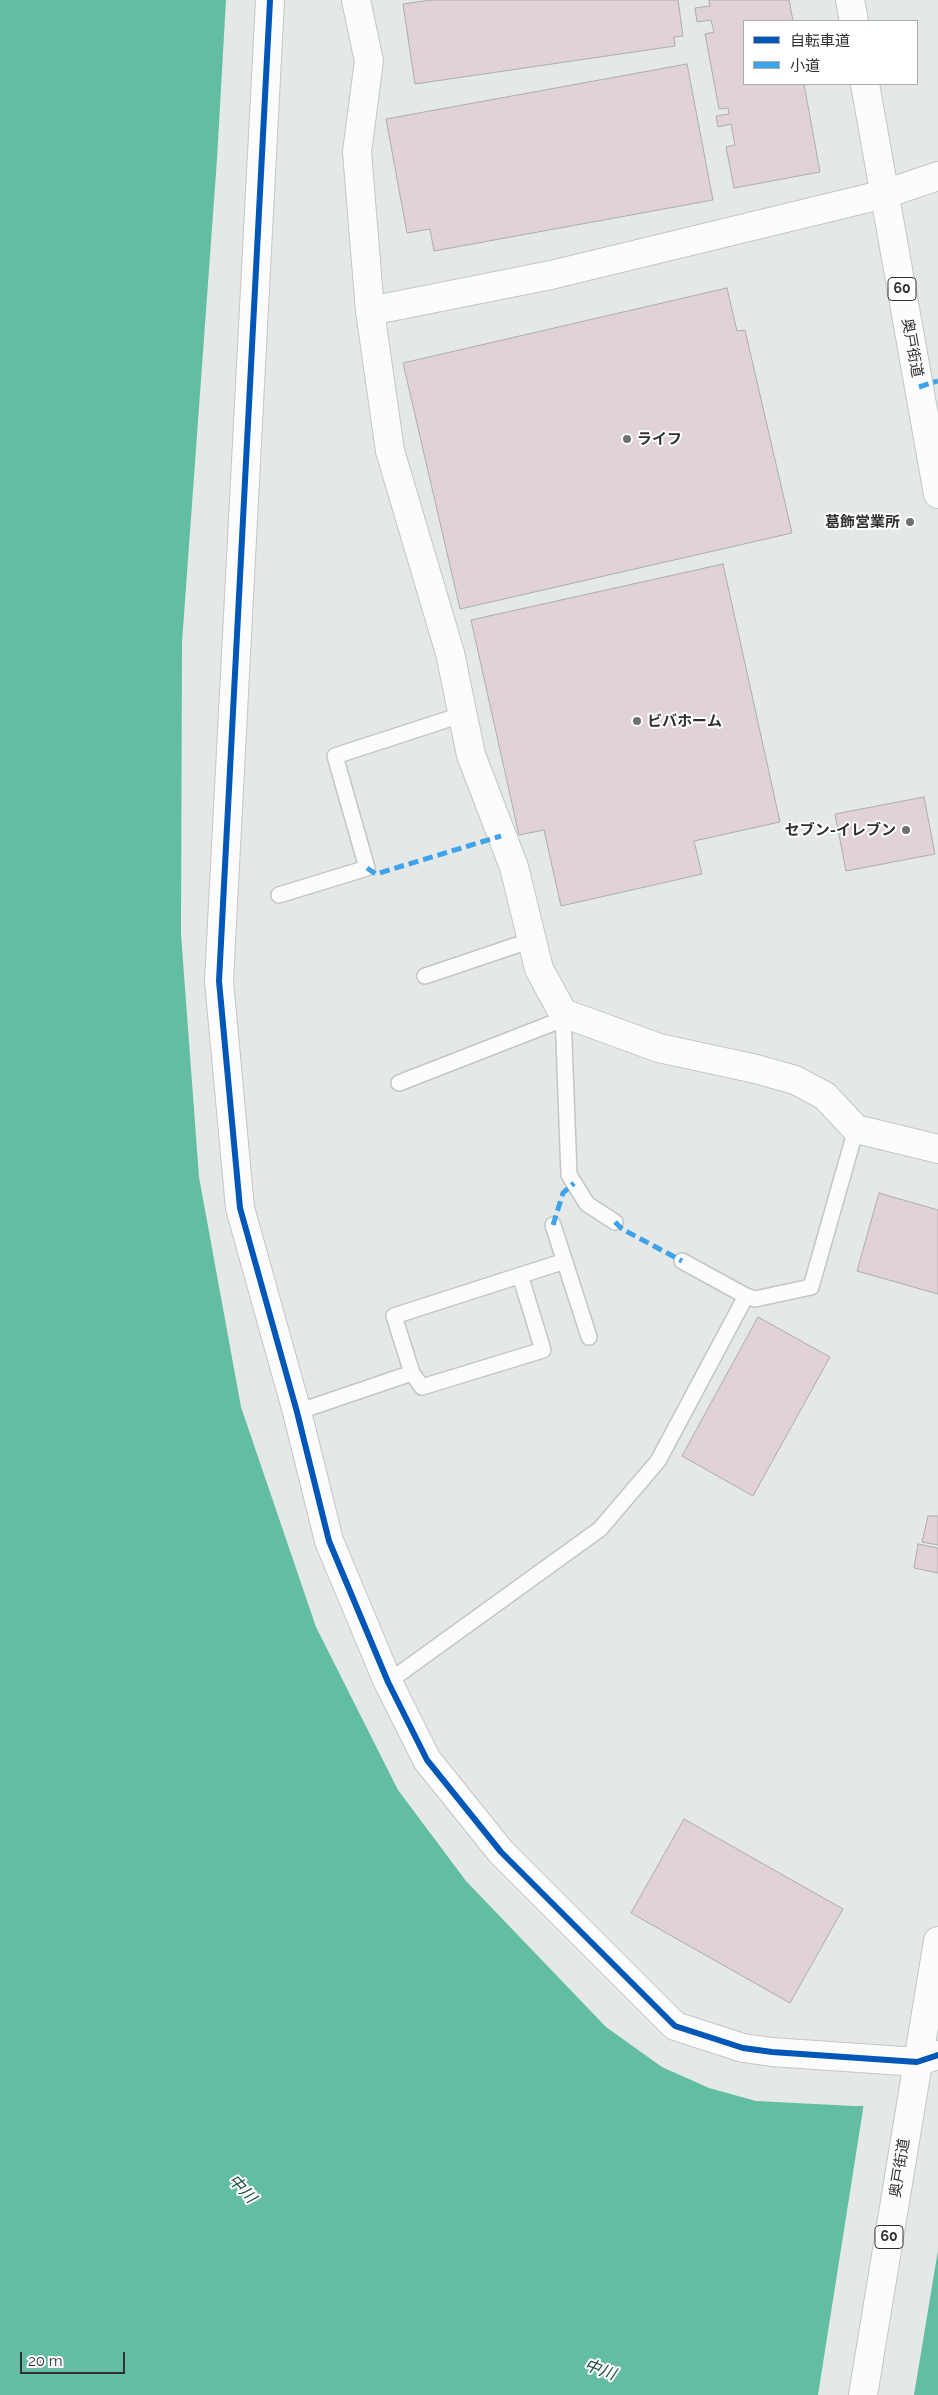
<!DOCTYPE html>
<html>
<head>
<meta charset="utf-8">
<style>
	body { margin:0 }
	#map { position:relative; width:938px; height:2395px; overflow:hidden; background:#e4e9e7; font-family:Raleway,"Noto Sans JP",sans-serif }
	canvas { display:block }
	.legend { position:absolute; left:743px; top:20px; width:175px; height:65px; box-sizing:border-box; background:#fff; border:1px solid #abadac; margin:0; padding:6px 9px; list-style:none; font-size:15px; color:#2e3130 }
	.legend li { display:flex; align-items:center; gap:10px; height:25px }
	.legend b { width:25px; border:1px solid #abadac }
	.scale { position:absolute; left:20px; top:2352px; width:105px; height:22px; box-sizing:border-box; border:2px solid #2e3130; border-top:0; padding-left:6px; font-size:15px; line-height:18px; white-space:nowrap; color:#2e3130; -webkit-text-stroke:4px #fff; paint-order:stroke }
</style>
</head>
<body>
<div id="map">
<canvas width="938" height="2395"></canvas>
<ul class="legend">
<li><b style="height:6px;background:#0057b8"></b>自転車道</li>
<li><b style="height:6px;background:#3ea3eb"></b>小道</li>
</ul>
<div class="scale">20 m</div>
</div>
<script>
const c = document.querySelector('canvas').getContext('2d');
c.lineJoin = 'round';
function fillPath(path, color) {
  c.fillStyle = color;
  c.fill(path, 'evenodd');
}
function poly(rows) {
  const path = new Path2D();
  for (const r of rows) {
    path.moveTo(r[0], r[1]);
    for (let i = 2; i < r.length; i += 2) path.lineTo(r[i], r[i + 1]);
  }
  return path;
}
function stroke(path, color, width, dash) {
  c.strokeStyle = color;
  c.lineWidth = width;
  c.lineCap = dash ? 'butt' : 'round';
  c.setLineDash(dash || []);
  c.stroke(path);
}
function drawText(font, color, halo, rows, align = 'center') {
  c.font = font + ' Raleway,"Noto Sans JP",sans-serif';
  c.lineWidth = 4;
  c.setLineDash([]);
  c.textBaseline = 'middle';
  c.strokeStyle = halo;
  c.fillStyle = color;
  for (const [text, x, y, turn = 0] of rows) {
    c.save();
    c.translate(x, y);
    c.rotate((+turn || 0) * Math.PI / 180);
    c.textAlign = isNaN(turn) ? turn : align;
    if (halo) c.strokeText(text, 0, 0);
    c.fillText(text, 0, 0);
    c.restore();
  }
}
fillPath(poly([
	[0,0,226,0,217,159,182,642,181,934,199,1177,241,1407,316,1627,398,1790,466,1881,606,2027,662,2067,709,2088,756,2101,854,2106,938,2105,938,2395,0,2395]
]), '#62bda2');
fillPath(poly([
	[864,2103,938,2103,938,2250,914,2395,818,2395]
]), '#e4e9e7');
const building = poly([
	[431,0,678,0,683,36,674,37,675,46,415,84,403,4,431,0],
	[709,0,789,0,793,21,744,21,744,84,804,84,820,172,734,188,726,147,735,145,731,124,718,127,716,116,729,114,728,108,719,109,705,34,714,32,711,20,697,22,695,8,710,6,709,0],
	[687,64,713,200,434,251,430,229,407,233,386,119,687,64],
	[727,288,737,331,745,330,792,533,460,609,403,363,727,288],
	[723,564,780,822,694,841,702,874,561,906,544,830,519,835,471,620,723,564],
	[924,797,935,854,846,871,835,814,924,797],
	[879,1193,938,1210,938,1294,857,1271,879,1193],
	[758,1317,830,1357,753,1496,682,1456,758,1317],
	[928,1516,938,1516,938,1545,922,1542,928,1516],
	[918,1544,938,1548,938,1573,914,1568,918,1544],
	[684,1819,843,1909,790,2003,631,1913,684,1819]
]);
fillPath(building, '#e1d2da');
stroke(building, '#abacac', 1);
const lane = poly([
	[279,895,367,868,335,756,461,715],
	[425,976,532,940],
	[563,1013,569,1175,587,1204,615,1222],
	[399,1083,553,1023,563,1013],
	[553,1225,589,1337],
	[682,1261,746,1296],
	[412,1373,394,1316,565,1261],
	[297,1412,412,1373,422,1387,543,1350,520,1275],
	[388,1682,600,1529,658,1461,746,1296,755,1299,811,1287,856,1129]
]);
const street = poly([
	[270,0,219,981,240,1208,297,1412,329,1541,388,1682,427,1760,501,1852,675,2026,743,2048,772,2052,917,2062,938,2055],
	[356,0,369,61,357,152,370,311,390,451,450,653,471,755,514,867,539,969,563,1013,659,1048,756,1069,795,1080,825,1096,856,1129,938,1149],
	[370,311,551,275,885,194,938,176]
]);
const primary = poly([
	[850,0,854,21],
	[865,84,938,494],
	[863,2395,938,1941]
]);
stroke(lane, '#c2c6c4', 18);
stroke(street, '#c2c6c4', 30);
stroke(primary, '#c2c6c4', 30);
stroke(lane, '#fbfcfb', 15);
stroke(street, '#fbfcfb', 28);
stroke(primary, '#fbfcfb', 28);
stroke(poly([
	[919,387,938,381],
	[367,868,376,874,501,836],
	[615,1222,622,1229,682,1261],
	[553,1225,563,1193,574,1183]
]), '#3ea3eb', 5, [10, 5]);
stroke(poly([
	[270,0,219,981,240,1208,297,1412,329,1541,388,1682,427,1760,501,1852,675,2026,743,2048,772,2052,917,2062,938,2055]
]), '#0057b8', 6);
for (const [x, y, r, color] of [
	[627,439,5,"#6e7170"],
	[910,522,5,"#6e7170"],
	[637,721,5,"#6e7170"],
	[906,830,5,"#6e7170"]
]) {
  const dot = new Path2D();
  dot.arc(x, y, r, 0, 2 * Math.PI);
  c.fillStyle = color;
  c.fill(dot);
  stroke(dot, '#fff', 2);
}
for (const [x, y, w] of [
	[902,289,28],
	[889,2237,28]
]) {
  const box = new Path2D();
  box.roundRect(x - w / 2, y - 11.5, w, 23, 4);
  c.fillStyle = '#fff';
  c.fill(box);
  stroke(box, '#2e3130', 1);
}
drawText('bold 14px', '#2e3130', null, [
	["60",902,289],
	["60",889,2237]
]);
drawText('15px', '#2e3130', '#fff', [
	["奥戸街道",912,348,80],
	["奥戸街道",900,2168,-81]
]);
drawText('bold 15px', '#2e3130', '#fff', [
	["ライフ",637,439],
	["葛飾営業所",900,522,"right"],
	["ビバホーム",647,721],
	["セブン-イレブン",896,830,"right"]
], 'left');
drawText('italic 16px', '#184a39', '#fff', [
	["中川",242,2189,47],
	["中川",600,2370,20]
]);
</script>
</body>
</html>
